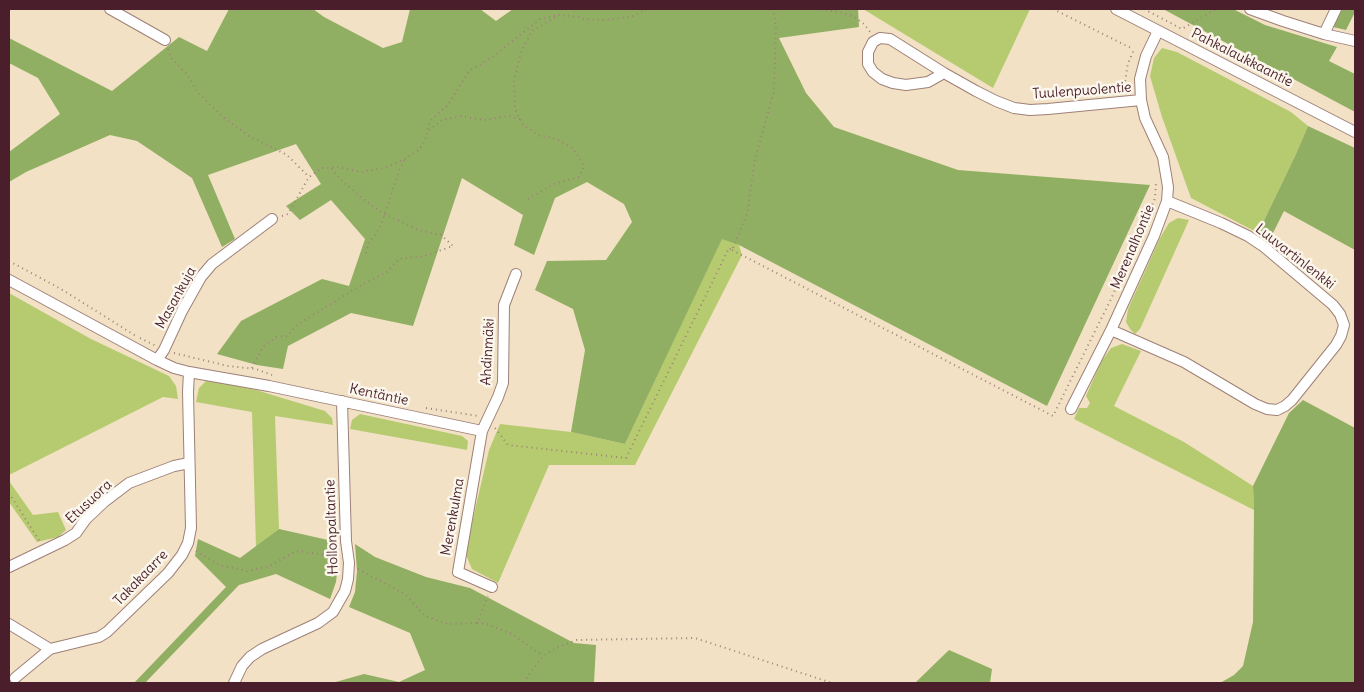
<!DOCTYPE html>
<html>
<head>
<meta charset="utf-8">
<style>
	body { margin:0 }
	#map { position:relative; width:1364px; height:692px; overflow:hidden; background:#f2e1c4; font-family:Delius,sans-serif }
	canvas { display:block }
	.frame { position:absolute; inset:0; border:10px solid #4a1f2b; pointer-events:none }
</style>
</head>
<body>
<div id="map">
<canvas width="1364" height="692"></canvas>
<div class="frame"></div>
</div>
<script>
const c = document.querySelector('canvas').getContext('2d');
c.lineJoin = 'round';
function fillPath(path, color) {
  c.fillStyle = color;
  c.fill(path, 'evenodd');
}
function poly(rows) {
  const path = new Path2D();
  for (const r of rows) {
    path.moveTo(r[0], r[1]);
    for (let i = 2; i < r.length; i += 2) path.lineTo(r[i], r[i + 1]);
  }
  return path;
}
function stroke(path, color, width, dash) {
  c.strokeStyle = color;
  c.lineWidth = width;
  c.lineCap = dash ? 'butt' : 'round';
  c.setLineDash(dash || []);
  c.stroke(path);
}
function drawText(font, color, halo, rows, align = 'center') {
  c.font = font + ' Delius,sans-serif';
  c.lineWidth = 5;
  c.setLineDash([]);
  c.textBaseline = 'middle';
  c.strokeStyle = halo;
  c.fillStyle = color;
  for (const [text, x, y, turn = 0] of rows) {
    c.save();
    c.translate(x, y);
    c.rotate((+turn || 0) * Math.PI / 180);
    c.textAlign = isNaN(turn) ? turn : align;
    if (halo) c.strokeText(text, 0, 0);
    c.fillText(text, 0, 0);
    c.restore();
  }
}
fillPath(poly([
	[863,9,1030,9,993,88],
	[1162,48,1177,52,1291,112,1308,126,1296,154,1258,233,1191,198,1162,117,1150,76,1154,58],
	[1178,218,1189,220,1140,329,1135,334,1130,329,1126,322,1128,309,1160,238,1169,223],
	[722,238,739,245,742,255,635,465,549,465,498,583,472,569,466,555,471,527,489,450,500,424,571,432,625,444],
	[9,293,91,339,169,376,176,386,178,399,163,397,9,475],
	[1122,344,1141,351,1114,406,1184,442,1253,486,1254,510,1074,419,1079,408,1087,408,1090,403,1086,396,1101,362,1111,348],
	[206,381,222,383,256,390,325,411,332,418,333,425,275,416,279,529,256,547,252,412,196,402,199,388],
	[360,414,462,436,468,441,467,450,350,429,352,420],
	[9,481,33,515,58,512,66,530,58,537,37,542,9,502]
]), '#b6cb6f');
fillPath(poly([
	[229,9,313,9,324,17,383,48,402,42,410,9,480,9,496,21,513,9,858,9,859,27,779,38,806,93,834,127,958,170,1150,185,1047,406,739,245,722,239,625,444,571,432,585,350,573,309,535,290,547,261,606,260,632,222,624,204,587,182,555,198,534,255,514,245,523,215,462,178,413,326,351,313,288,346,283,369,257,365,217,354,241,321,322,279,349,286,365,239,331,200,300,220,286,206,321,184,296,144,208,175,235,239,222,247,192,178,137,141,110,135,26,172,9,182,9,152,60,114,38,78,9,63,9,38,112,91,179,37,207,51],
	[1163,9,1233,9,1265,25,1337,47,1329,61,1355,74,1355,112],
	[1342,9,1355,9,1355,12,1346,30,1333,27],
	[1308,126,1355,148,1355,250,1284,211,1270,239,1258,233,1296,154],
	[1303,400,1355,428,1355,683,1220,683,1234,675,1243,666,1253,622,1254,510,1253,486,1289,413],
	[279,529,337,542,338,564,336,582,330,599,276,574,239,585,145,683,134,683,226,587,195,556,198,539,240,558],
	[355,544,375,557,426,577,470,588,574,643,596,645,594,683,332,683,364,674,399,682,425,670,410,633,349,607,355,592,357,571],
	[949,650,992,669,990,683,915,683]
]), '#90af62');
const minor = poly([
	[110,9,165,40],
	[1116,9,1355,132],
	[1250,9,1283,21,1324,34,1355,41],
	[1324,34,1336,9],
	[944,73,928,82,906,85,893,83,882,79,873,72,868,64,868,52,873,42,880,38,890,39,944,73,976,91,996,101,1014,108,1030,110,1048,109,1141,100],
	[9,280,157,360,174,368,189,372,269,386,482,431],
	[1111,330,1184,362,1255,404,1267,409,1277,410,1285,406,1292,400,1336,345,1341,336,1344,325,1340,314,1333,305,1263,246,1248,236,1221,223,1167,201],
	[157,360,164,350,182,311,201,277,212,264,272,219],
	[1071,409,1111,330,1154,236,1167,201,1168,187,1163,157,1145,118,1141,100,1140,79,1146,56,1158,31],
	[9,567,65,540,76,533,86,519,104,502,129,483,174,466,189,463],
	[492,587,458,572,482,431,498,397,503,383,504,305,516,274],
	[9,624,50,649],
	[15,678,50,649,99,637,107,632,168,573,182,555,188,543,191,528,188,392,189,372],
	[234,683,242,666,250,657,262,649,318,623,333,612,345,591,348,579,349,563,346,541,342,401]
]);
stroke(minor, '#9e8078', 12);
stroke(poly([
	[816,9,839,12,853,16,864,24,871,33],
	[1053,9,1133,49],
	[1144,9,1182,29,1216,9],
	[168,49,171,58,187,74,198,93,223,117,249,136,287,155,309,177],
	[1127,91,1125,82,1128,63,1134,50],
	[429,130,442,120,461,116,484,120,509,116,520,119],
	[528,199,554,184,579,177,584,166,573,148,556,139,538,135,523,125,515,109,514,80,521,52,532,31,559,15,579,17,583,19,605,20,631,17,647,9],
	[282,216,288,214,309,177,322,168,339,167,361,172,384,168,405,159,420,149,426,138,430,121,448,105,469,71,494,56,540,19,559,15],
	[732,250,1053,416,1111,299,1144,226,1155,198,1156,183],
	[366,253,369,242,376,234,382,222,398,173,405,159],
	[9,261,61,289,136,336],
	[140,338,156,346],
	[174,353,228,366,256,369,272,375],
	[252,368,260,352,264,346,276,337,287,336,297,325,358,287,387,272,399,259,424,256,453,246,441,235,419,230,384,214,363,199,339,178,331,168],
	[426,408,478,416],
	[495,428,508,445,626,458,729,248,732,250,747,214,755,159,774,91,776,26,773,9],
	[9,493,40,542],
	[196,551,219,565,247,571,269,566,297,551,326,555,338,560],
	[358,569,405,594,425,616,448,624,477,623,488,596],
	[477,623,487,624,512,634,543,656],
	[524,683,528,676,543,656,558,647,577,640,695,638,832,683]
]), '#9e8078', 2, [1, 4]);
stroke(minor, '#fff', 10);
drawText('14px', '#4a1f2b', '#fbf7ec', [
	["Pahkalaukkaantie",1242,58,27],
	["Tuulenpuolentie",1082,91,-4],
	["Merenalhontie",1133,247,-67],
	["Luuvartinlenkki",1295,257,38],
	["Masankuja",176,298,-61],
	["Ahdinmäki",488,352,-87],
	["Kentäntie",379,395,12],
	["Etusuora",89,502,-43],
	["Merenkulma",453,517,-80],
	["Hollonpaltantie",332,527,-92],
	["Takakaarre",141,578,-46]
]);
</script>
</body>
</html>
